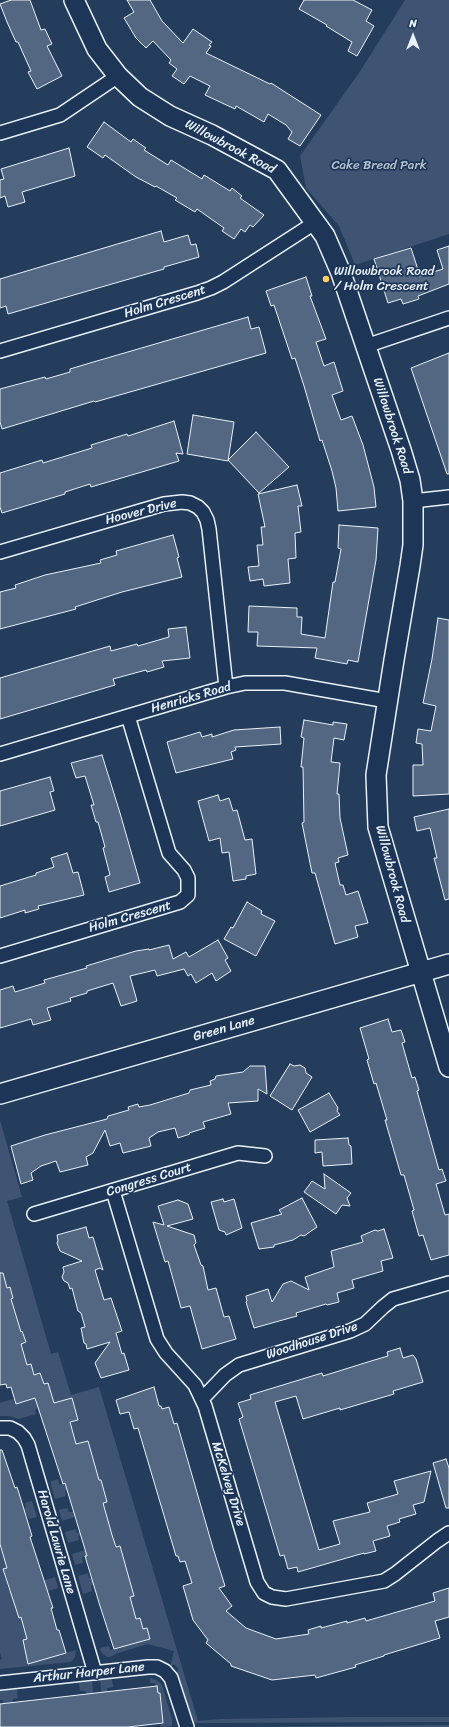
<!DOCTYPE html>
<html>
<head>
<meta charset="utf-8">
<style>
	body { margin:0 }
	#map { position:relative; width:449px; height:1727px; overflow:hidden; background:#253d5d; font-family:Sriracha,sans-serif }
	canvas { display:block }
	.north { position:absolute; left:393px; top:16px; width:40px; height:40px; -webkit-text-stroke:3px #1d3557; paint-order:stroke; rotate:0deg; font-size:11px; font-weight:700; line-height:16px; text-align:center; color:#e8f1f8 }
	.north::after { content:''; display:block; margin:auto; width:14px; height:18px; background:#e8f1f8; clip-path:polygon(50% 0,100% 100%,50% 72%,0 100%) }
</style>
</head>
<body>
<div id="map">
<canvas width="449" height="1727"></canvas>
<div class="north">N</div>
</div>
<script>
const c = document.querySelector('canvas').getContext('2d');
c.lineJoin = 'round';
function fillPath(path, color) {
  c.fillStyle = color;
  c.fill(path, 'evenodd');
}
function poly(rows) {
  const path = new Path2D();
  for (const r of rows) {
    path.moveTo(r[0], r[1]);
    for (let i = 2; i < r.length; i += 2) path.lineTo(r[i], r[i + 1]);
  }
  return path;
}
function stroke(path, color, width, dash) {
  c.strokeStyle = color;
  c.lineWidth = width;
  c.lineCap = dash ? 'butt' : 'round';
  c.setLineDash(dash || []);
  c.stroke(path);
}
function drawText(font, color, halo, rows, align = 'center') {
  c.font = font + ' Sriracha,sans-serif';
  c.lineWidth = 3.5;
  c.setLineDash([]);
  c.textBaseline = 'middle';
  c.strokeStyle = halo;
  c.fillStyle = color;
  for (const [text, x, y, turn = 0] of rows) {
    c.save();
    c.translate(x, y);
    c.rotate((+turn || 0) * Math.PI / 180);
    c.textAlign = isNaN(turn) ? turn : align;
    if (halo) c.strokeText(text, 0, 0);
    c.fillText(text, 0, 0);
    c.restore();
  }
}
fillPath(poly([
	[405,0,449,0,449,234,355,265,339,226,306,188,300,156,359,73],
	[0,1120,22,1197,7,1201,51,1354,58,1352,71,1395,99,1387,198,1721,222,1719,355,1717,449,1717,449,1722,193,1723,180,1681,176,1673,179,1669,174,1664,170,1667,174,1651,148,1644,118,1653,110,1657,107,1657,101,1652,100,1648,109,1646,110,1650,150,1638,147,1628,143,1629,136,1619,130,1597,134,1596,128,1574,94,1584,91,1586,92,1591,83,1594,78,1576,88,1573,89,1578,92,1578,126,1568,120,1546,116,1547,102,1503,107,1501,101,1480,67,1490,65,1491,66,1496,55,1499,50,1482,58,1479,59,1484,63,1484,97,1474,88,1441,76,1444,70,1422,78,1420,72,1398,38,1408,35,1410,36,1414,19,1419,9,1416,0,1416,0,1403,13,1399,14,1403,17,1404,51,1393,48,1383,44,1384,40,1373,34,1375,31,1364,27,1365,24,1354,0,1361,0,1350,26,1342,23,1332,21,1332,11,1299,13,1298,10,1287,0,1290],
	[32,1501,37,1517,29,1519,26,1514,0,1521,0,1516,24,1509,26,1507,25,1503],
	[67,1508,69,1512,74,1512,75,1517,62,1521,59,1510],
	[76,1529,77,1533,80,1532,81,1535,78,1536,79,1540,68,1543,65,1532],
	[0,1546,7,1567,3,1569,9,1591,55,1577,58,1588,48,1591,46,1586,12,1596,19,1618,21,1617,27,1639,27,1651,25,1652,28,1664,76,1650,75,1657,71,1662,0,1669,0,1660,2,1659,0,1652],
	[85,1550,87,1556,82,1557,83,1563,75,1565,72,1554],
	[150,1678,158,1681,162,1685,172,1719,172,1726,160,1727,161,1724,163,1723,160,1693,158,1693,155,1683,150,1683],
	[112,1679,113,1687,107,1688,107,1692,106,1692,105,1727,100,1680],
	[92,1681,97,1727,87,1694,85,1691,80,1691,79,1683],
	[17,1689,18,1698,13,1699,12,1707,3,1704,3,1700,0,1700,0,1691],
	[449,1725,449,1727,234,1727]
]), '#3e5472');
const building = poly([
	[11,0,30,0,41,30,45,29,52,44,47,46,62,76,37,89,28,72,31,71,18,42,16,42,7,22,0,4,11,0],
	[127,0,150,0,162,21,183,43,193,29,212,42,209,45,211,46,206,53,270,84,271,83,321,115,300,146,288,139,292,132,286,125,268,114,264,122,236,106,235,109,205,95,210,86,190,76,184,84,172,76,177,69,169,63,171,60,153,41,146,48,136,38,124,18,134,12,127,0],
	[304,0,353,0,372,10,366,21,374,26,357,56,348,51,352,42,326,26,327,25,299,9,304,0],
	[104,122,131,142,133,139,146,148,144,150,168,165,171,160,202,179,204,175,230,191,232,188,242,196,240,198,264,215,253,227,250,225,245,232,241,229,234,239,222,231,224,228,197,209,195,212,175,200,177,198,156,186,155,187,136,177,105,155,103,158,87,147,104,122],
	[69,148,75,176,22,192,25,202,8,207,5,196,0,198,0,180,4,179,1,169,69,148],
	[161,231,164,242,188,235,191,245,196,244,199,257,164,267,164,269,143,275,8,314,6,306,0,308,0,279,161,231],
	[449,246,449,284,418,296,419,299,403,304,401,299,388,303,374,259,411,248,420,276,443,269,437,250,449,246],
	[306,277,312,296,310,296,326,339,316,342,324,366,334,362,343,391,332,395,341,420,352,416,363,445,374,487,376,507,338,511,336,488,332,471,322,440,320,441,304,386,295,358,292,359,274,305,271,306,266,291,306,277],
	[248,317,251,329,259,327,266,353,95,402,94,401,2,429,0,422,0,389,45,377,46,379,70,372,70,369,90,363,248,317],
	[449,353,449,474,447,474,411,368,449,353],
	[193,415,234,422,228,461,187,454,193,415],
	[174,421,183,454,176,453,179,461,91,487,90,484,65,492,65,494,2,513,0,507,0,473,42,460,43,463,92,448,91,445,127,434,128,436,174,421],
	[256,432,289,467,259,493,228,460,256,432],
	[297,485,302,506,298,506,301,532,295,533,296,558,288,559,290,583,264,586,263,579,250,581,248,567,259,566,257,545,263,545,261,527,265,527,258,494,297,485],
	[339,525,378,528,376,560,358,662,348,660,347,664,315,658,317,648,257,646,258,632,248,632,249,606,297,608,297,617,302,617,301,634,325,638,333,582,335,582,341,549,338,548,339,525],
	[173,535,179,557,177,558,182,577,122,592,75,607,76,609,0,629,0,592,16,588,15,585,45,575,101,563,100,560,117,555,116,551,173,535],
	[438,618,449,620,449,794,413,796,413,765,423,765,422,744,416,743,418,729,431,731,436,706,423,703,432,659,438,618],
	[186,627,190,658,162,661,164,667,147,672,146,670,113,679,115,685,0,719,0,678,110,646,111,651,137,644,138,646,169,637,168,629,186,627],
	[304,720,333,725,333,722,347,724,344,740,334,738,331,762,340,763,337,794,339,794,340,818,348,855,338,858,339,862,335,863,340,885,343,885,346,895,358,891,368,923,355,926,358,937,335,944,315,873,312,873,302,823,304,822,303,767,301,767,304,738,301,737,304,720],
	[280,727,281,744,235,747,236,750,231,752,233,759,176,773,167,742,200,732,202,737,212,734,212,737,234,730,280,727],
	[102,755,120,813,140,883,109,892,105,877,110,875,103,848,105,847,98,822,96,822,91,805,94,805,85,776,76,778,71,763,102,755],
	[50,777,54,791,50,792,55,810,0,826,0,791,50,777],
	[218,795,220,801,229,798,233,811,237,810,245,840,252,839,256,874,246,876,246,879,233,881,229,852,222,853,220,838,209,841,198,801,218,795],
	[449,809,449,899,445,900,434,858,437,858,430,828,417,831,414,817,449,809],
	[67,853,73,873,78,872,84,895,38,906,39,909,25,913,25,910,0,918,0,886,36,875,36,873,54,867,51,858,67,853],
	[247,902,262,911,261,914,275,921,256,956,224,939,231,927,233,928,247,902],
	[218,940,228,958,225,960,231,971,216,981,212,973,196,983,191,974,188,976,184,969,157,976,155,970,130,976,137,1001,121,1006,113,983,87,991,87,993,70,998,71,1001,47,1008,51,1020,33,1025,31,1019,0,1028,0,990,13,986,15,992,45,983,44,980,87,968,86,966,136,951,149,949,149,950,169,945,173,959,186,952,189,957,218,940],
	[388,1019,392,1032,401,1030,405,1042,402,1043,412,1078,415,1077,419,1090,417,1091,439,1170,442,1169,446,1181,436,1184,445,1215,449,1214,449,1255,431,1260,423,1235,419,1236,412,1211,414,1210,404,1175,401,1175,385,1120,387,1120,376,1083,374,1084,367,1060,369,1059,360,1028,388,1019],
	[290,1064,294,1066,300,1065,305,1068,306,1073,312,1077,292,1110,270,1096,290,1064],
	[250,1066,265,1066,267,1094,258,1089,258,1101,228,1103,231,1114,203,1122,205,1128,189,1133,190,1134,178,1138,175,1128,158,1132,149,1138,151,1146,123,1153,120,1143,110,1146,105,1130,93,1153,86,1157,88,1165,60,1172,56,1161,41,1166,31,1173,33,1180,21,1184,11,1146,45,1135,107,1119,108,1116,129,1110,128,1107,138,1104,139,1107,150,1105,189,1093,190,1090,211,1085,210,1081,215,1079,216,1076,243,1072,250,1066],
	[329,1093,338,1108,337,1111,340,1115,310,1132,298,1110,329,1093],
	[348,1138,349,1145,351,1146,352,1164,323,1166,322,1152,315,1153,315,1140,348,1138],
	[324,1174,351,1193,347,1198,350,1206,342,1205,336,1214,304,1192,312,1181,325,1189,324,1174],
	[302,1198,317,1227,304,1236,301,1235,293,1240,274,1245,274,1247,259,1249,251,1223,282,1214,279,1210,302,1198],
	[223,1199,224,1202,234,1199,242,1228,226,1235,225,1232,219,1230,211,1202,223,1199],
	[178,1200,188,1204,193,1219,167,1226,194,1235,196,1243,194,1245,201,1265,203,1266,208,1290,216,1288,224,1317,229,1316,236,1339,202,1349,190,1306,181,1308,168,1261,165,1262,153,1222,164,1225,158,1206,178,1200],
	[86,1227,89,1238,93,1237,98,1254,103,1270,100,1268,95,1270,104,1300,111,1298,122,1331,116,1333,122,1354,124,1353,129,1370,101,1378,95,1363,110,1342,87,1349,86,1344,84,1343,81,1328,85,1327,81,1313,78,1311,72,1288,70,1289,68,1283,64,1281,62,1277,64,1272,63,1267,82,1261,60,1251,57,1243,58,1241,57,1235,86,1227],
	[384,1229,393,1258,381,1261,383,1271,352,1280,354,1288,337,1293,339,1302,327,1305,326,1304,296,1313,297,1316,254,1328,246,1302,247,1301,246,1296,268,1289,272,1302,283,1284,291,1281,309,1290,305,1277,334,1267,331,1251,363,1242,361,1236,375,1230,378,1231,384,1229],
	[0,1273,3,1273,7,1288,10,1287,13,1298,11,1299,21,1332,22,1331,26,1342,21,1344,27,1365,31,1364,34,1375,40,1373,44,1384,48,1383,54,1403,72,1398,78,1420,70,1422,76,1444,88,1441,99,1480,101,1480,107,1502,103,1503,112,1535,116,1547,120,1546,134,1596,130,1597,136,1619,140,1618,143,1629,147,1628,150,1639,114,1649,100,1606,85,1556,87,1556,65,1483,63,1484,35,1398,16,1404,11,1387,7,1388,6,1384,0,1385,0,1273],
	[400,1348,403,1358,413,1355,416,1359,423,1382,393,1391,394,1394,340,1410,340,1408,303,1419,296,1396,275,1402,319,1550,340,1544,333,1521,370,1512,367,1503,398,1494,394,1481,431,1471,424,1502,413,1505,416,1514,399,1519,400,1522,387,1526,390,1536,373,1541,376,1551,364,1554,364,1553,298,1572,297,1567,288,1569,284,1555,280,1556,239,1419,243,1417,238,1403,251,1399,250,1395,322,1373,323,1376,371,1361,388,1356,387,1352,400,1348],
	[154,1387,159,1406,161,1406,162,1409,169,1407,174,1424,177,1423,213,1548,225,1586,219,1588,232,1606,226,1611,246,1628,276,1639,309,1634,308,1630,321,1626,321,1628,347,1621,347,1623,365,1618,366,1621,435,1601,433,1593,449,1588,449,1617,435,1621,440,1638,384,1655,384,1656,355,1665,356,1667,316,1678,315,1675,272,1680,231,1666,231,1664,206,1643,208,1640,193,1620,183,1586,192,1583,185,1561,180,1562,178,1556,176,1556,138,1428,134,1429,129,1412,120,1414,116,1400,154,1387],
	[0,1450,2,1450,15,1488,17,1487,22,1503,32,1536,30,1537,53,1608,51,1608,57,1630,59,1630,66,1653,28,1664,23,1640,27,1639,21,1617,19,1618,3,1569,7,1568,0,1544,0,1450],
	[446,1459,449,1468,449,1508,446,1508,433,1463,446,1459],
	[157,1686,158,1693,160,1693,163,1723,128,1727,0,1727,0,1704,157,1686]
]);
fillPath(building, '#536782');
stroke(building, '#e8f1f8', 1);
const street = poly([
	[0,133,60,115,118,76],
	[366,346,449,318],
	[0,351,197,293,211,288,223,282,316,222],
	[413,501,449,497],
	[0,552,164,504,182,502,190,503,198,507,203,512,207,520,209,529,226,687],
	[0,754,226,687,245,683,285,683,387,701],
	[0,956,180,902,188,895,188,878,184,870,169,853,128,716],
	[113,1191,157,1339,166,1353,195,1385,205,1406,257,1582,264,1593,272,1597,286,1599,384,1581,395,1574,437,1541,449,1533],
	[34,1214,238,1153,265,1156],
	[202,1399,225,1375,239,1365,350,1331,365,1324,383,1307,393,1299,449,1283],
	[0,1428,10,1428,18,1432,24,1438,28,1445,95,1673],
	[0,1683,148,1667,157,1667,165,1671,171,1678,187,1727]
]);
const secondary = poly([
	[74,0,97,49,118,76,140,97,170,116,212,135,277,170,325,236,341,273,401,450,410,480,413,501,413,545,410,566,394,660,376,775,378,827,449,1067],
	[0,1094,449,964]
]);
stroke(street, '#e8f1f8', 16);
stroke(secondary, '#e8f1f8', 22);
stroke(street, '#1d3557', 13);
stroke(secondary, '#1d3557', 19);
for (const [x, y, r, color] of [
	[326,279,4,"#ffd166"]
]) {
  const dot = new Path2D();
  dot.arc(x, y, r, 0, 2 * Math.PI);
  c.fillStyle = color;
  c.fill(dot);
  stroke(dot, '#1d3557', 1.5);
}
drawText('13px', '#e8f1f8', '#1d3557', [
	["Willowbrook Road",230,147,28],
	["Holm Crescent",165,302,-17],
	["Willowbrook Road",392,426,72],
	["Hoover Drive",141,512,-14],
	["Henricks Road",191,698,-16],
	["Willowbrook Road",392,874,75],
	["Holm Crescent",130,917,-16],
	["Green Lane",224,1029,-16],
	["Congress Court",149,1180,-17],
	["Woodhouse Drive",312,1341,-18],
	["McKelvey Drive",228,1484,73],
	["Harold Lawrie Lane",56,1542,74],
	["Arthur Harper Lane",89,1673,-6]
]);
drawText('13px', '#b5c2d0', '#1d3557', [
	["Cake Bread Park",379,166]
]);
drawText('13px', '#e8f1f8', '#1d3557', [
	["Willowbrook Road",334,272],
	["/ Holm Crescent",334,287]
], 'left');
</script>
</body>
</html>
